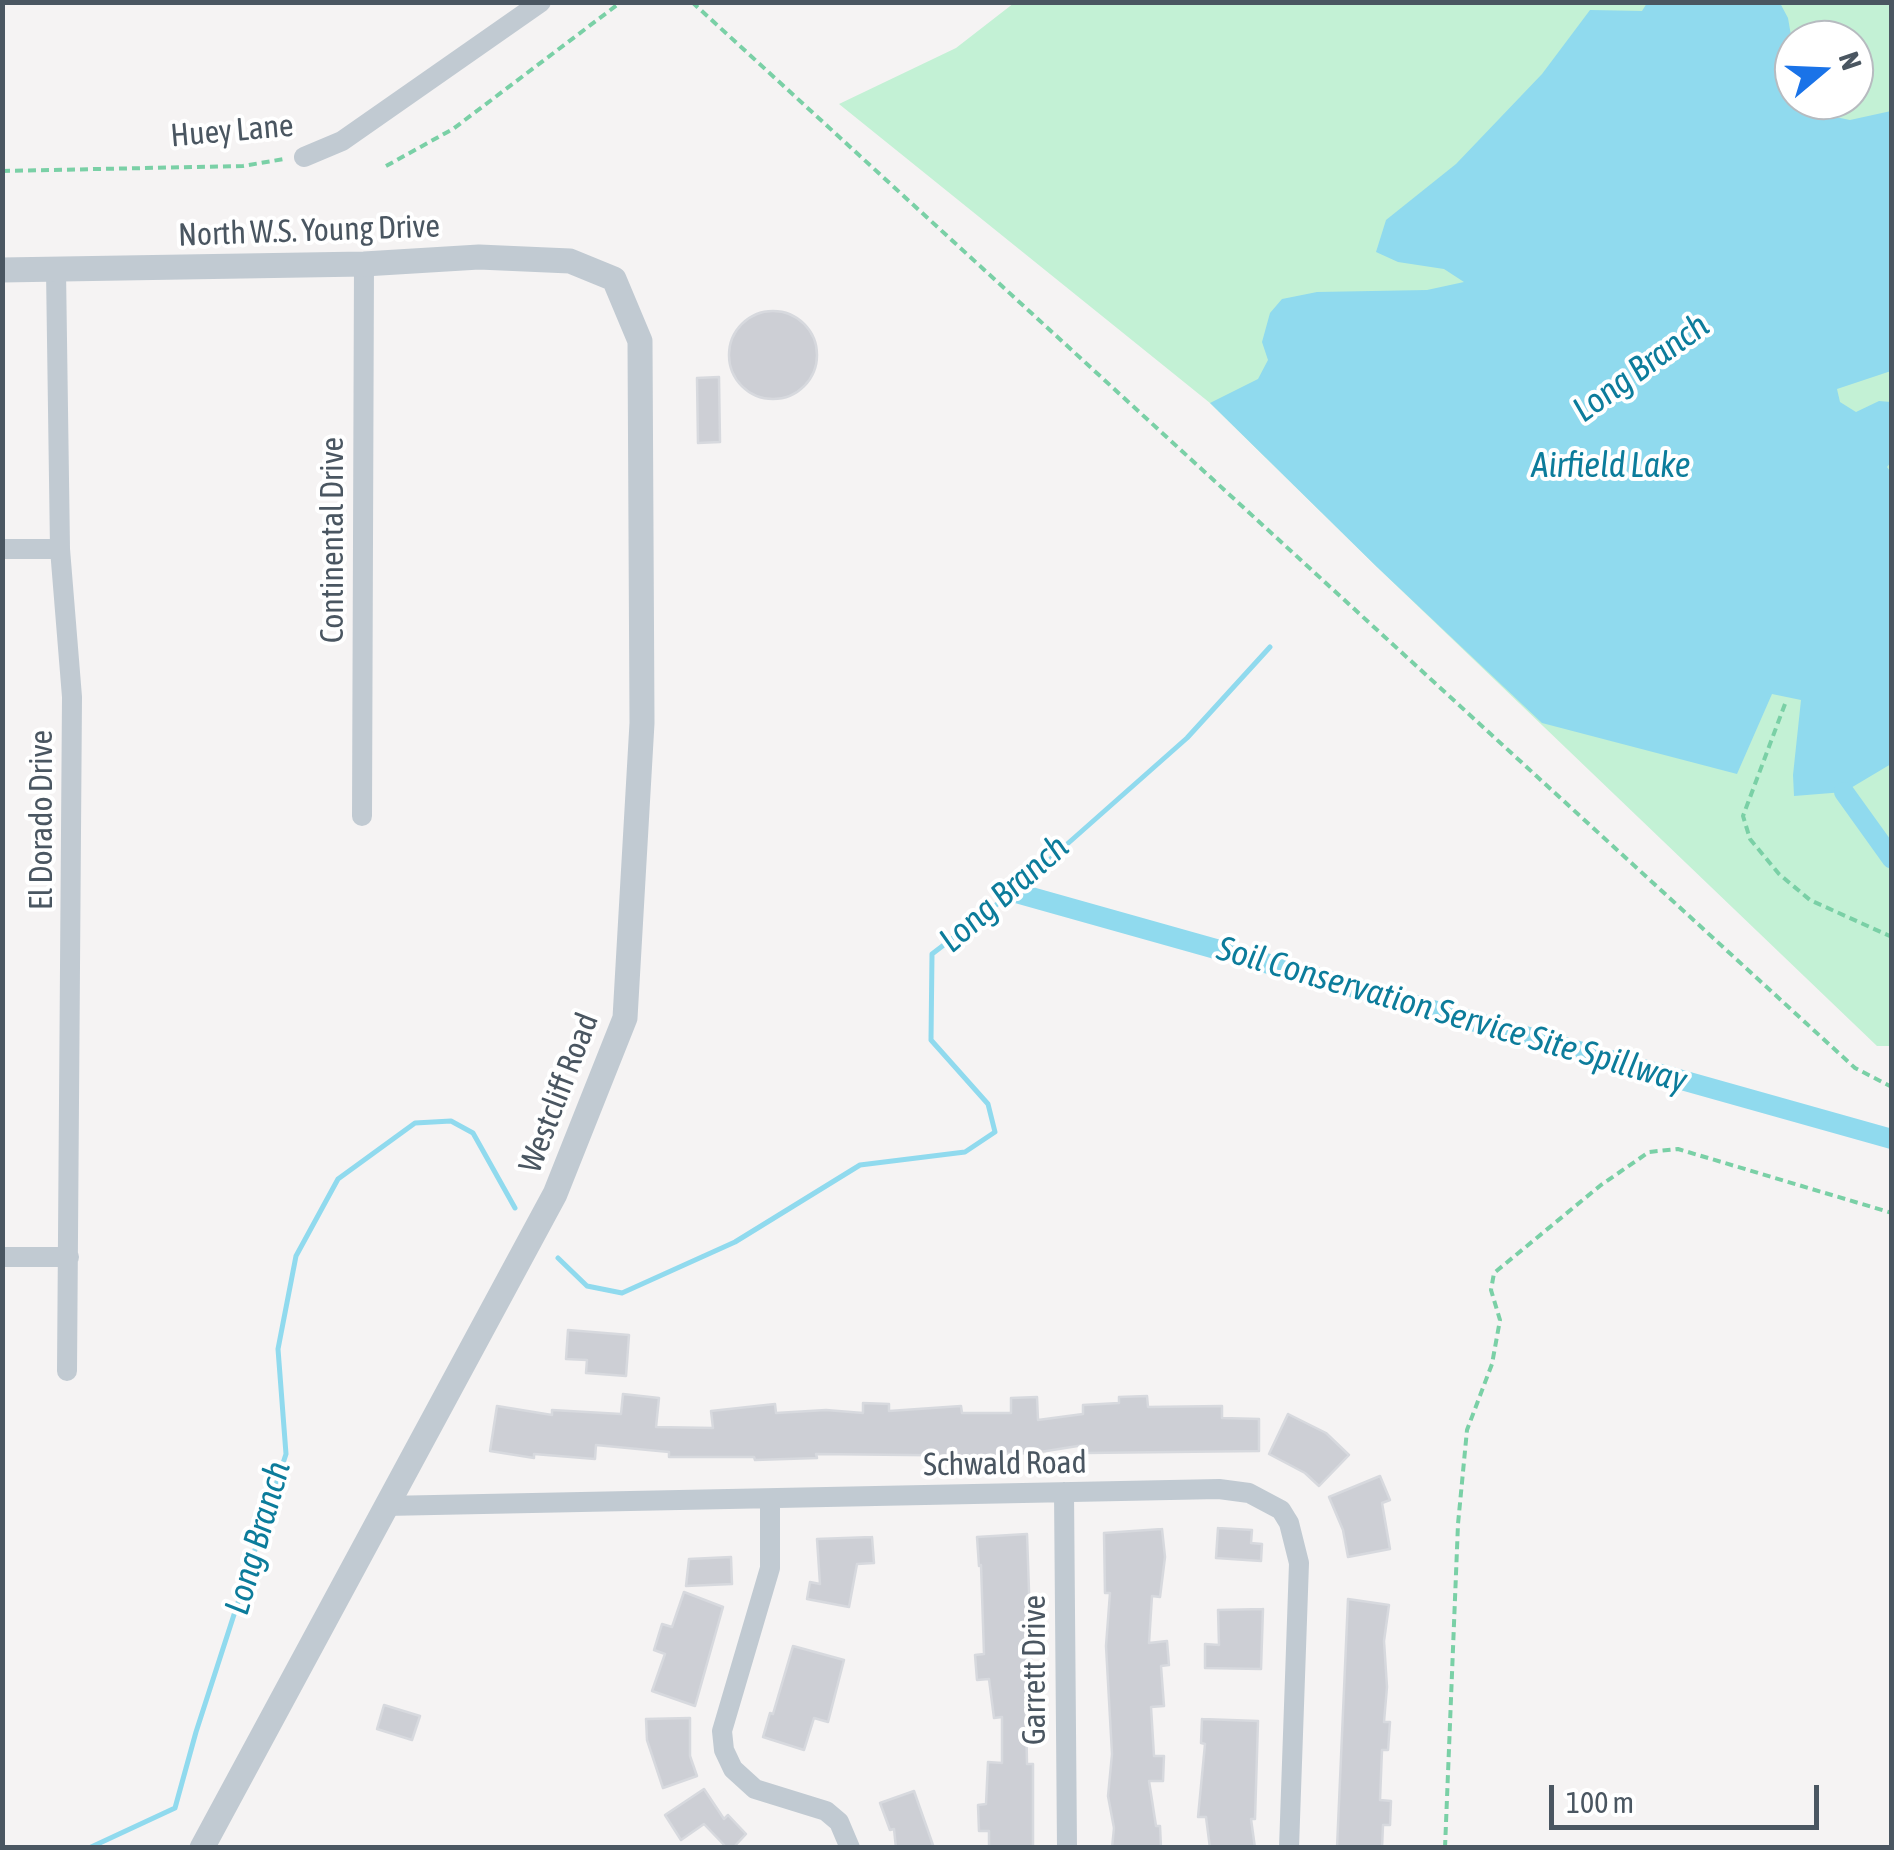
<!DOCTYPE html>
<html>
<head>
<meta charset="utf-8">
<style>
	body { margin:0 }
	#map { position:relative; width:1894px; height:1850px; overflow:hidden; background:#f5f3f3; font-family:"Asap Condensed",sans-serif }
	canvas { display:block }
	.frame { position:absolute; inset:0; border:5px solid #4a5661; pointer-events:none }
	.north { position:absolute; left:1774px; top:20px; width:100px; height:100px; box-sizing:border-box; background:#fff; border:2px solid #b7bbc0; border-radius:50%; rotate:71deg; font-size:28px; font-weight:700; line-height:40px; text-align:center; color:#4a5661 }
	.north::after { content:''; display:block; margin:auto; width:35px; height:45px; background:#1a73e8; clip-path:polygon(50% 0,100% 100%,50% 72%,0 100%) }
	.scale { position:absolute; left:1549px; top:1785px; width:270px; height:45px; box-sizing:border-box; border:5px solid #4a5661; border-top:0; padding-left:12px; font-size:30px; line-height:35px; white-space:nowrap; color:#4a5661; -webkit-text-stroke:8px #fff; paint-order:stroke }
</style>
</head>
<body>
<div id="map">
<canvas width="1894" height="1850"></canvas>
<div class="frame"></div>
<div class="north">N</div>
<div class="scale">100 m</div>
</div>
<script>
const c = document.querySelector('canvas').getContext('2d');
c.lineJoin = 'round';
function fillPath(path, color) {
  c.fillStyle = color;
  c.fill(path, 'evenodd');
}
function poly(rows) {
  const path = new Path2D();
  for (const r of rows) {
    if (r.length === 3) {
      path.moveTo(r[0] + r[2], r[1]);
      path.arc(r[0], r[1], r[2], 0, 2 * Math.PI);
      continue;
    }
    path.moveTo(r[0], r[1]);
    for (let i = 2; i < r.length; i += 2) path.lineTo(r[i], r[i + 1]);
  }
  return path;
}
function stroke(path, color, width, dash) {
  c.strokeStyle = color;
  c.lineWidth = width;
  c.lineCap = dash ? 'butt' : 'round';
  c.setLineDash(dash || []);
  c.stroke(path);
}
function drawText(font, color, halo, rows, align = 'center') {
  c.font = font + ' "Asap Condensed",sans-serif';
  c.lineWidth = 8;
  c.setLineDash([]);
  c.textBaseline = 'middle';
  c.strokeStyle = halo;
  c.fillStyle = color;
  for (const [text, x, y, turn = 0] of rows) {
    c.save();
    c.translate(x, y);
    c.rotate((+turn || 0) * Math.PI / 180);
    c.textAlign = isNaN(turn) ? turn : align;
    if (halo) c.strokeText(text, 0, 0);
    c.fillText(text, 0, 0);
    c.restore();
  }
}
fillPath(poly([
	[1014,3,1891,3,1891,1046,1877,1046,1377,567,1210,403,839,104,956,48],
	[1794,40,1854,40,1854,100,1794,100]
]), '#c3f1d5');
fillPath(poly([
	[1647,3,1780,3,1788,18,1794,53,1796,109,1850,120,1891,111,1891,371,1837,389,1840,402,1856,412,1879,401,1891,402,1891,462,1887,467,1892,474,1891,764,1844,792,1794,796,1793,775,1801,700,1772,694,1737,774,1542,723,1377,567,1210,403,1258,379,1268,360,1262,342,1270,313,1282,299,1317,292,1427,290,1464,282,1444,269,1398,262,1376,252,1386,220,1456,164,1542,74,1590,10,1642,11]
]), '#90daee');
stroke(poly([
	[558,1258,587,1286,622,1293,735,1242,860,1165,965,1152,995,1132,988,1104,931,1040,932,954,1013,892,1187,738,1270,647],
	[89,1848,175,1808,196,1732,286,1454,278,1349,296,1256,338,1179,415,1123,451,1121,473,1133,515,1208]
]), '#90daee', 5);
stroke(poly([
	[1844,792,1892,859],
	[1013,892,1892,1139]
]), '#90daee', 20);
const building = poly([
	[773,355,44],
	[719,377,720,442,698,443,697,378,719,377],
	[568,1330,629,1335,626,1376,586,1373,587,1360,566,1359,568,1330],
	[623,1394,659,1398,656,1427,713,1428,711,1411,775,1404,776,1413,826,1410,863,1413,863,1403,889,1404,889,1411,961,1406,962,1413,1011,1413,1011,1398,1037,1397,1038,1420,1083,1414,1083,1405,1119,1403,1119,1397,1147,1396,1148,1407,1222,1406,1222,1418,1259,1419,1259,1451,1085,1453,1084,1445,1034,1453,1000,1454,1000,1456,816,1454,817,1458,755,1460,754,1457,669,1457,669,1452,596,1445,595,1459,534,1454,534,1458,490,1451,497,1406,552,1415,552,1410,621,1414,623,1394],
	[1288,1414,1326,1433,1349,1455,1319,1486,1305,1473,1269,1454,1288,1414],
	[1380,1476,1390,1500,1382,1503,1390,1549,1348,1557,1343,1530,1329,1497,1380,1476],
	[1218,1528,1252,1530,1251,1543,1262,1544,1261,1561,1216,1558,1218,1528],
	[1162,1529,1165,1557,1160,1597,1152,1596,1149,1643,1167,1641,1169,1665,1161,1666,1164,1706,1151,1707,1154,1756,1164,1756,1163,1781,1149,1781,1156,1826,1160,1826,1161,1848,1112,1848,1114,1828,1108,1796,1112,1754,1106,1646,1110,1593,1105,1593,1104,1533,1162,1529],
	[1027,1534,1032,1676,1027,1676,1032,1713,1026,1714,1027,1764,1033,1764,1033,1848,989,1848,989,1831,979,1831,978,1805,986,1804,988,1762,1002,1763,1002,1717,994,1718,989,1679,977,1680,975,1655,984,1654,981,1565,979,1566,977,1537,1027,1534],
	[872,1537,874,1563,857,1564,849,1607,807,1599,810,1582,820,1584,817,1539,872,1537],
	[731,1557,732,1584,686,1586,689,1559,731,1557],
	[684,1592,723,1607,695,1706,652,1691,665,1654,654,1650,662,1624,672,1627,684,1592],
	[1348,1599,1389,1605,1384,1641,1387,1687,1384,1722,1390,1722,1388,1750,1382,1750,1380,1800,1391,1801,1390,1825,1383,1825,1382,1848,1337,1848,1348,1599],
	[1263,1609,1261,1669,1205,1668,1205,1644,1219,1645,1218,1610,1263,1609],
	[793,1646,844,1660,828,1722,814,1718,804,1750,763,1737,770,1713,773,1714,793,1646],
	[384,1705,420,1716,412,1740,377,1729,384,1705],
	[690,1718,690,1756,697,1776,663,1788,647,1740,646,1719,690,1718],
	[1202,1719,1258,1721,1255,1819,1251,1819,1255,1848,1210,1848,1206,1817,1198,1817,1205,1744,1201,1743,1202,1719],
	[704,1789,724,1819,728,1815,746,1834,733,1848,727,1848,704,1824,681,1840,665,1815,704,1789],
	[914,1791,934,1848,896,1848,894,1829,890,1830,880,1803,914,1791]
]);
fillPath(building, '#cdcfd5');
stroke(building, '#d7d9de', 2.5);
stroke(poly([
	[692,2,1855,1068,1892,1087],
	[386,166,453,129,621,2],
	[2,171,243,166,284,159],
	[1785,704,1743,816,1750,839,1779,874,1810,900,1892,937],
	[1445,1848,1458,1524,1467,1430,1492,1364,1500,1320,1491,1290,1494,1273,1601,1185,1649,1152,1678,1149,1892,1213]
]), '#7ad0a6', 4, [8, 5]);
stroke(poly([
	[304,157,342,141,541,2],
	[56,270,60,549,72,697,67,1371],
	[2,549,60,549],
	[362,816,364,264],
	[2,1257,69,1257],
	[1064,1492,1067,1848],
	[770,1499,770,1568,722,1731,724,1750,733,1769,755,1789,826,1811,839,1822,850,1848],
	[385,1506,1219,1489,1249,1493,1281,1510,1289,1523,1299,1563,1289,1848]
]), '#c1cad2', 20);
stroke(poly([
	[2,270,364,264,479,257,570,261,614,279,640,341,642,723,625,1018,555,1194,202,1848]
]), '#c1cad2', 25);
drawText('32px', '#4a5661', '#fff', [
	["Huey Lane",232,131,-5],
	["North W.S. Young Drive",309,231,-2],
	["Continental Drive",333,540,-90],
	["El Dorado Drive",42,820,-90],
	["Westcliff Road",559,1093,-69],
	["Schwald Road",1005,1464,-1],
	["Garrett Drive",1035,1670,-90]
]);
drawText('italic 35px', '#0c7c9b', '#fff', [
	["Long Branch",1641,368,-36],
	["Airfield Lake",1611,466],
	["Long Branch",1004,894,-41],
	["Soil Conservation Service Site Spillway",1452,1015,16],
	["Long Branch",258,1538,-74]
]);
</script>
</body>
</html>
